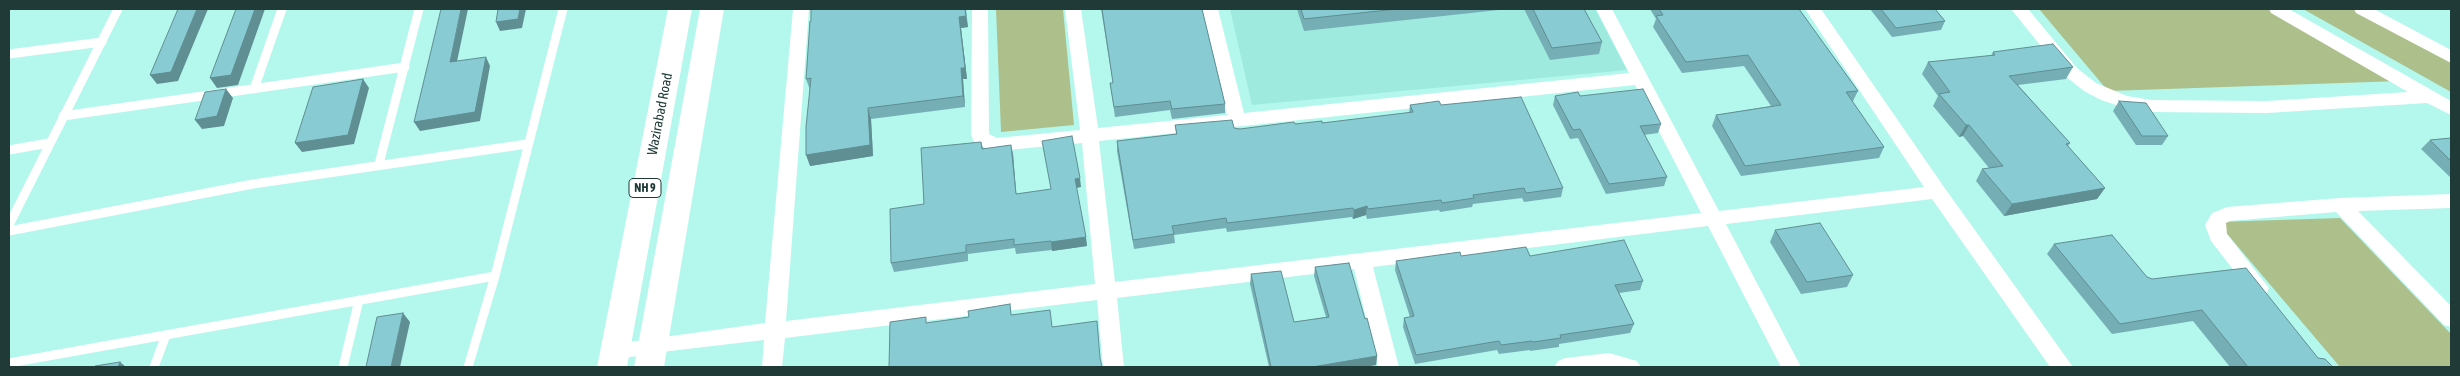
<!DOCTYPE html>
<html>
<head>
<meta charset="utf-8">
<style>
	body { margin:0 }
	#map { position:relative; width:2460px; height:376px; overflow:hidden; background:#b4f7ed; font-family:"Asap Condensed",sans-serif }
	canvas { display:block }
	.frame { position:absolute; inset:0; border:10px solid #203b37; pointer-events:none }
</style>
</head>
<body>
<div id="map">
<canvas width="2460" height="376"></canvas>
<div class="frame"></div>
</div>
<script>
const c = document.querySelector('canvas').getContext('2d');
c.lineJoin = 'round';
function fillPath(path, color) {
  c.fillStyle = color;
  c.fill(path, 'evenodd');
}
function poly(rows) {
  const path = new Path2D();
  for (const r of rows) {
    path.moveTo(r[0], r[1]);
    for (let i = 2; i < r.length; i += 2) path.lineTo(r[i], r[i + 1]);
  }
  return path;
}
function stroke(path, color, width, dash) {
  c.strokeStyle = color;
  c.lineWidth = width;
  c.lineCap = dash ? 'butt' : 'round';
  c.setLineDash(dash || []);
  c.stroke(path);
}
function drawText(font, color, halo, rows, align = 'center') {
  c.font = font + ' "Asap Condensed",sans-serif';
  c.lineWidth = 4;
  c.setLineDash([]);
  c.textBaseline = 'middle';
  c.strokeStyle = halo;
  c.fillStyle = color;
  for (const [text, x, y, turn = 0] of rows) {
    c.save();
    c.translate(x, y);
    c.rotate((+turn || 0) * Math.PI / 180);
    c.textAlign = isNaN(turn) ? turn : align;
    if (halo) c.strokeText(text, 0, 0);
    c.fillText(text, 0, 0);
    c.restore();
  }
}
fillPath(poly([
	[1230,9,1595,9,1627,70,1252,105]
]), '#9feadf');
fillPath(poly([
	[996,9,1063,9,1074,125,1001,132],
	[2039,9,2270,9,2400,81,2108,91],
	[2303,9,2357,9,2451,61,2451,92],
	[2340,218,2451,334,2451,367,2340,367,2217,222]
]), '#adc08c');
stroke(poly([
	[9,54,102,42],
	[254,89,282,9],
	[63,116,405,67],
	[9,150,49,143],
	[379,164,419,9],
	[9,225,118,9],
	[9,231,253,184,527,144],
	[9,363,495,276],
	[154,367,166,335],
	[343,367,359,300],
	[468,367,495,276,563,9]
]), '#fff', 9);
fillPath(poly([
	[793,9,809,9,786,321,1095,284,1082,143,996,151,976,145,973,140,971,134,972,9,988,9,989,134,997,138,1080,130,1065,9,1081,9,1098,128,1227,115,1202,9,1218,9,1244,113,1629,73,1596,9,1612,9,1719,211,1924,187,1805,9,1821,9,1944,187,2073,367,2050,367,1932,199,1726,224,1801,367,1781,367,1708,226,1373,267,1399,367,1378,367,1354,269,1117,298,1124,367,1103,367,1097,300,785,338,782,367,762,367,764,340,653,353,614,360,607,358,604,352,607,346,614,344,765,323,793,9],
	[1635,85,1701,213,1115,282,1099,141,1635,85],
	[2011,9,2028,9,2077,68,2096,83,2127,96,2151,100,2267,101,2408,92,2271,13,2269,9,2289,9,2451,101,2451,115,2427,103,2267,113,2151,112,2125,108,2101,100,2084,91,2065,76,2011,9],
	[2354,9,2374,9,2451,50,2451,63,2356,13,2354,9],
	[2451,194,2451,208,2358,211,2451,306,2451,327,2444,325,2336,212,2230,221,2226,223,2227,234,2269,288,2266,294,2259,296,2252,294,2211,241,2205,225,2212,213,2227,207,2340,198,2451,194],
	[1609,353,1637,361,1641,367,1554,367,1558,361,1565,358,1609,353]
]), '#fff');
fillPath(poly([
	[668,9,692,9,627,367,597,367,668,9],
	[700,9,724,9,664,367,634,367,700,9]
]), '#fff');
fillPath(poly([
	[811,9,966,9,968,27,961,28,967,79,963,79,965,107,871,119,873,156,810,166,810,90,806,79,811,21],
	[1101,9,1202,9,1225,104,1225,113,1172,119,1170,110,1115,117,1110,83,1113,83],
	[1297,9,1508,9,1304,31],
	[1524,9,1584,9,1602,42,1599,54,1550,60],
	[1650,9,1799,9,1858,91,1853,101,1852,102,1884,147,1879,158,1741,176,1712,126,1716,115,1771,106,1744,66,1682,73,1653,27,1656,19],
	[1870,9,1935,9,1945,21,1941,30,1892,37],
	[1993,52,2073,67,2066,79,2018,85,2070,143,2068,146,2105,188,2097,199,2004,216,1976,181,1982,169,1989,168,1963,136,1959,137,1933,106,1938,96,1922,74,1928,62,1991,56],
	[1555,96,1580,96,1661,124,1658,133,1644,135,1667,177,1664,186,1606,194,1578,138,1570,139,1553,105],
	[2119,101,2168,136,2162,145,2136,145,2113,111],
	[1410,105,1441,105,1563,188,1561,197,1524,202,1522,198,1473,204,1472,207,1440,212,1439,210,1367,219,1366,215,1353,219,1352,217,1227,232,1226,228,1174,235,1175,243,1134,249,1117,151,1117,141,1176,134,1175,125,1240,129,1295,124,1322,123,1409,113],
	[2451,138,2451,178,2421,149,2430,140],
	[981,142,983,148,1013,154,1016,194,1081,187,1076,188,1087,246,1052,251,1052,250,1016,254,1015,248,968,254,968,261,894,272,891,263,924,204],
	[1775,230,1853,275,1847,287,1801,294,1770,242],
	[2054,244,2147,277,2318,358,2333,367,2230,367,2193,321,2112,334,2047,254],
	[1461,256,1530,256,1643,281,1640,290,1619,293,1634,324,1630,333,1559,344,1559,347,1530,351,1530,350,1499,354,1497,350,1415,364,1403,327,1404,318,1410,317,1395,270,1396,261],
	[1315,267,1377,356,1376,365,1362,367,1269,367,1250,284,1251,274,1294,322,1326,317,1314,276]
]), '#75afb5');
fillPath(poly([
	[197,9,208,9,178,81,157,84,150,75],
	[255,9,265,9,238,85,217,88,210,78],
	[461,9,468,9,455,71,450,62],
	[520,9,526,9,522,28,500,31,496,22],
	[965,9,968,27,961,28,967,79,963,79,965,107,963,96,961,68,959,17],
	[486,57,490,66,480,121,420,131,414,122],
	[363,79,369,88,354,144,302,152,295,143],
	[226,89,233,98,224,126,202,129,195,120],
	[868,108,871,119,873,156,810,166,806,155],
	[1966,125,1969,125,1963,136,1959,137],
	[1011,145,1013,154,1017,203,1016,194],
	[1080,178,1081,187,1076,188,1075,179],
	[2105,188,2097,199,2004,216,2012,204],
	[1367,206,1366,215,1353,219,1354,210],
	[1086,237,1087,246,1052,251,1051,242],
	[403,313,410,322,400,367,391,367],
	[1377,356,1376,365,1362,367,1312,367],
	[120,362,126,367,118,367]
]), '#5f8e93');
const building = poly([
	[178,9,197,9,171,72,150,75,178,9],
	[236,9,255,9,231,75,210,78,236,9],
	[441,9,461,9,450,62,486,57,475,112,414,122,441,9],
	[498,9,520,9,518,19,496,22,498,9],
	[811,9,965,9,966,16,959,17,965,68,961,68,963,96,868,108,870,145,806,155,806,127,811,78,806,79,810,21,811,21,811,9],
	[1102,9,1202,9,1225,104,1172,109,1170,101,1114,107,1110,83,1113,83,1102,9],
	[1301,9,1397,9,1304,19,1301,9],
	[1533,9,1584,9,1602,42,1552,48,1533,9],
	[1659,9,1799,9,1858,91,1846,92,1884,147,1745,166,1716,115,1781,105,1748,55,1686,62,1656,16,1663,15,1659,9],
	[1881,9,1935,9,1945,21,1896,28,1881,9],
	[2053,44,2073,67,2009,76,2070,143,2066,144,2105,188,2012,204,1982,169,2003,166,1969,125,1966,125,1939,94,1950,92,1928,62,1995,55,1993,52,2053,44],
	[363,79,348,135,295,143,313,87,363,79],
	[226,89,217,116,195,120,205,92,226,89],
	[1643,89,1661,124,1640,126,1667,177,1609,184,1580,129,1573,130,1555,96,1578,92,1580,96,1643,89],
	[1521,97,1563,188,1526,193,1524,188,1473,195,1474,198,1442,203,1441,200,1368,209,1367,206,1354,210,1353,208,1227,223,1226,218,1172,226,1174,234,1133,240,1117,141,1177,134,1175,125,1232,120,1234,128,1240,129,1294,122,1295,124,1322,121,1322,123,1413,112,1410,105,1439,101,1441,105,1521,97],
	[2119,101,2146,103,2168,136,2142,136,2119,101],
	[1072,136,1080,178,1075,179,1086,237,1051,242,1051,241,1014,245,1014,239,966,245,966,252,891,263,890,209,924,204,921,148,981,142,982,149,1011,145,1016,194,1051,189,1042,141,1072,136],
	[2451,138,2451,161,2430,140,2451,138],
	[1820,223,1853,275,1807,282,1775,230,1820,223],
	[2112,235,2147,277,2152,279,2246,268,2318,358,2325,359,2333,367,2248,367,2202,310,2120,324,2054,244,2112,235],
	[1624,240,1643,281,1615,285,1634,324,1560,335,1561,338,1533,342,1532,341,1501,345,1499,341,1416,355,1404,318,1414,316,1396,261,1460,252,1461,256,1526,247,1530,256,1624,240],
	[1349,263,1365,319,1367,318,1377,356,1312,367,1271,367,1251,274,1281,271,1294,322,1329,317,1315,267,1349,263],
	[1010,304,1011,315,1050,310,1052,327,1097,321,1100,358,1102,367,889,367,890,322,926,317,926,323,969,317,968,311,1010,304],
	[403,313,391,367,366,367,377,317,403,313],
	[120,362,118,367,94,367,95,366,120,362]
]);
fillPath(building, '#88cbd2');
stroke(building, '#5f8e93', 1);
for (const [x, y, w] of [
	[645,188,32]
]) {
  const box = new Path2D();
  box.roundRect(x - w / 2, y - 9.5, w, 19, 4);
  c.fillStyle = '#fff';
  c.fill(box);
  stroke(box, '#203b37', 1);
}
drawText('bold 12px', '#203b37', null, [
	["NH 9",645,188]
]);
drawText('14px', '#203b37', '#fff', [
	["Wazirabad Road",660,114,-79]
]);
</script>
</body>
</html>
